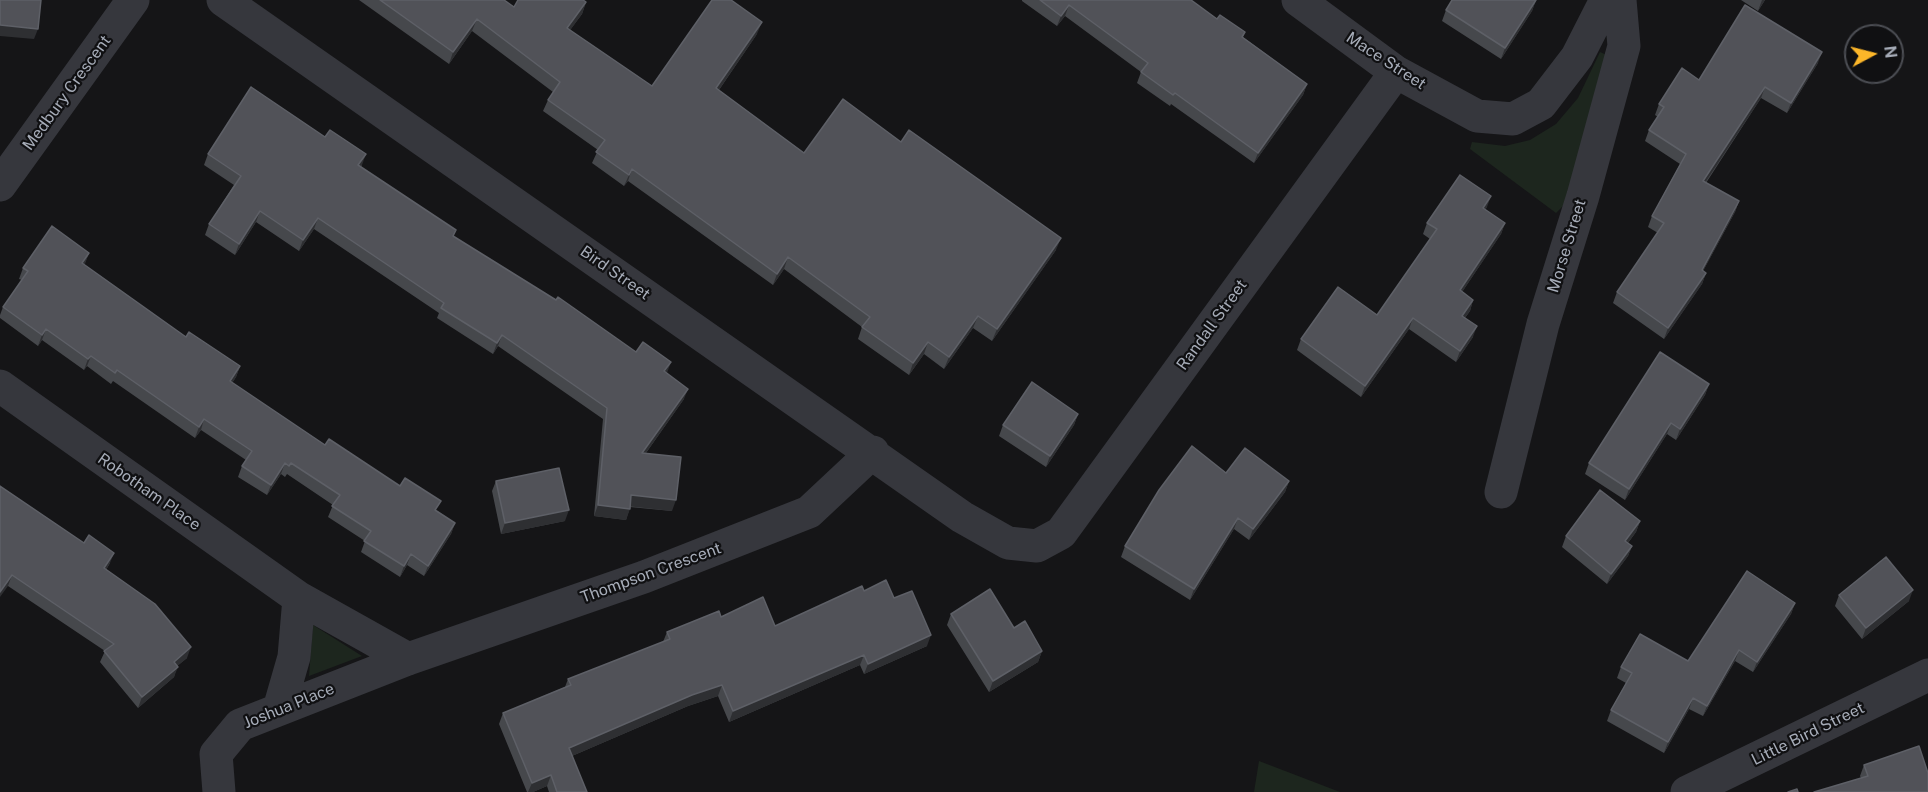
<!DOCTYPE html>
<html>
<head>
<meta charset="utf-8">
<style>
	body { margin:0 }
	#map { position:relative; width:1928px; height:792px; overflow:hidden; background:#151517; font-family:"Public Sans",sans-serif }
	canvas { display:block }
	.north { position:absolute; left:1844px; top:24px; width:60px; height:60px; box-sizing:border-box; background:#101012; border:2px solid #4c4e54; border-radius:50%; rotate:83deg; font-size:16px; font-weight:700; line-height:24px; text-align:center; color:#a6acb8 }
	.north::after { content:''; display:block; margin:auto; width:21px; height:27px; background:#fcb629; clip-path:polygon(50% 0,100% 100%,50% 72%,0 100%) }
</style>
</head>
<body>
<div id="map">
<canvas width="1928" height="792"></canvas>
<div class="north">N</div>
</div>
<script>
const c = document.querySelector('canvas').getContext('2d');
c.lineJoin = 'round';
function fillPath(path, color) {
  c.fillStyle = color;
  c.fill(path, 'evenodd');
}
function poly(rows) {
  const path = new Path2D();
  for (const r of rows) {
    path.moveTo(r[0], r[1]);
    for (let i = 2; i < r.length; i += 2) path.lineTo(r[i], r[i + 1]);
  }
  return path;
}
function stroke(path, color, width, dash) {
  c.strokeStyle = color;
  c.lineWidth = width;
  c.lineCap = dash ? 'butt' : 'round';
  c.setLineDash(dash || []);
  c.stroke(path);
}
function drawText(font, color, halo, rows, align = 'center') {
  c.font = font + ' "Public Sans",sans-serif';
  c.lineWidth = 4.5;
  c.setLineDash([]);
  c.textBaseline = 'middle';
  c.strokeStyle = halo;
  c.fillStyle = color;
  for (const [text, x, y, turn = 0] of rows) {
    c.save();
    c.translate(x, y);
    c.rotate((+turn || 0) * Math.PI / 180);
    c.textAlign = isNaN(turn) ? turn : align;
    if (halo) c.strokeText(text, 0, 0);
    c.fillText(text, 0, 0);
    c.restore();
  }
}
fillPath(poly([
	[1600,52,1609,56,1569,200,1556,213,1470,149,1472,142,1505,146,1530,140,1556,124,1578,98],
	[313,625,362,656,309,676],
	[1259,761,1340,792,1254,792]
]), '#1d261e');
stroke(poly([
	[223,0,962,517,1008,543,1037,546,1061,533,1396,72],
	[1298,0,1396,72,1477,116,1513,119,1541,104,1577,57,1606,0],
	[0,185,133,0],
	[0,386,299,598,408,659],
	[1501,492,1543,324,1583,196,1624,46,1620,0],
	[279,709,294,657,299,598],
	[219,792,216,754,240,725,408,659,644,577,809,512,873,452],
	[1687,792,1928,675]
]), '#36373d', 33);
fillPath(poly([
	[359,0,504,0,514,7,586,2,582,14,570,30,652,86,757,34,719,90,804,153,901,142,1056,250,992,341,973,328,944,369,924,354,909,375,858,339,862,327,784,269,773,285,628,181,624,186,592,163,598,150,543,111,548,100,553,92,472,31,449,64],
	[1022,0,1191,0,1217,19,1245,32,1243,37,1307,84,1303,95,1254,163,1171,104,1170,106,1137,83,1141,72,1065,16,1057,26,1022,1],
	[1536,0,1532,11,1501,59,1442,21,1446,10],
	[1741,0,1765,0,1758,11],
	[1818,63,1787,113,1761,98,1706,183,1739,201,1735,212,1703,271,1706,273,1702,284,1664,339,1613,303,1617,292,1658,233,1648,227,1652,216,1680,164,1645,141,1649,130,1658,117,1655,115,1659,104,1699,80],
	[325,137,362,165,361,167,454,237,667,373,684,399,646,453,672,511,630,507,626,520,594,516,603,419,498,346,493,354,437,318,439,313,314,229,299,251,256,222,235,255,205,235,209,224,234,185,204,165,208,154],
	[1487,207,1485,210,1505,223,1501,234,1462,292,1473,300,1470,311,1465,318,1473,337,1456,362,1409,329,1361,397,1297,350,1301,339,1377,315,1430,239,1423,234,1427,223],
	[89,253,84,265,186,337,240,366,236,377,232,383,325,445,455,523,451,534,424,576,407,565,400,577,361,552,365,541,328,517,333,505,287,474,285,477,281,474,267,495,238,477,242,466,246,460,201,430,195,438,113,381,111,384,87,366,84,370,42,340,38,346,0,318,0,315,3,307,22,280,19,279,23,268],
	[1709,384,1705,395,1676,440,1667,434,1625,500,1585,474,1589,463],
	[1078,414,1074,425,1046,467,999,436,1003,425],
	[1226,473,1289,481,1285,492,1249,540,1234,529,1190,600,1121,557,1125,546],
	[496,481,565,521,501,534,492,491],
	[0,486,110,563,106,570,187,658,177,666,174,677,138,708,100,662,105,651,8,586],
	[1640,521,1636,532,1628,543,1632,546,1628,556,1607,584,1562,547,1566,536],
	[864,591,894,598,927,646,864,674,860,665,729,722,718,696,688,706,572,756,587,792,549,792,547,786,533,792,527,792,499,724,503,713,565,687,568,679,663,642,667,632,721,617,775,626],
	[1839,595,1909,601,1862,639,1835,606],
	[1795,603,1791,614,1753,672,1735,661,1703,716,1689,709,1664,753,1607,721,1611,710,1626,683,1617,678,1621,667,1688,661],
	[951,614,1014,628,1042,651,1038,662,989,692,947,625],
	[1864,765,1928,773,1861,778,1860,776]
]), '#46484c');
fillPath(poly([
	[1536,0,1532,11,1501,59,1505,48],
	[1762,0,1765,0,1758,11],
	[586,2,582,14,563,40,567,28],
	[1069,5,1065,16,1057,26,1061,16],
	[477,19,472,31,449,64,453,52],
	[762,22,757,34,712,100,716,88],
	[0,25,38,29,34,39,0,36],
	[1822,52,1818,63,1787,113,1791,103],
	[1307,84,1303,95,1254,163,1258,153],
	[1765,87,1761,98,1699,192,1703,181],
	[366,154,362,165,354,176,358,165],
	[632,169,628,181,624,186,629,175],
	[1491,196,1487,207,1479,219,1483,208],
	[1739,201,1735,212,1698,280,1702,270],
	[260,211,256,222,235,255,239,244],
	[318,218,314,229,299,251,303,240],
	[1505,223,1501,234,1456,301,1460,290],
	[1061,238,1056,250,992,341,997,329],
	[89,253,85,264,78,274,82,263],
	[788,257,784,269,773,285,777,274],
	[1706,273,1702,284,1664,339,1668,328],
	[1473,300,1470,311,1458,327,1462,316],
	[978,316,973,328,944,369,949,357],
	[1413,318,1409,329,1361,397,1365,386],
	[1477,326,1473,337,1456,362,1460,351],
	[46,329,42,340,38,346,42,335],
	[502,335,498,346,493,354,497,343],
	[928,342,924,354,909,375,913,363],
	[91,356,87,366,84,370,88,359],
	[671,362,667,373,664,371],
	[240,366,236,377,226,392,230,381],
	[1709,384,1705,395,1676,440,1680,429],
	[688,389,684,399,638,464,642,453],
	[1078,414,1074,425,1046,467,1050,456],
	[204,419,201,430,195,438,199,427],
	[1671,423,1667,434,1625,500,1629,489],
	[285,463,281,474,267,495,271,485],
	[1289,481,1285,492,1249,540,1253,529],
	[631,495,676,500,672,511,627,506],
	[598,505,630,509,626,520,594,516],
	[569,510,565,521,501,534,505,523],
	[1238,518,1234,529,1190,600,1194,589],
	[1640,521,1636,532,1621,552,1625,541],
	[455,523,451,534,424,576,428,566],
	[1632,546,1628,556,1607,584,1611,574],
	[114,553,110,563,100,579,104,568],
	[411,554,407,565,400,577,404,566],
	[12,575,8,586,0,597,0,592],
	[1913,590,1909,601,1862,639,1866,628],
	[1795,603,1791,614,1753,672,1757,662],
	[931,635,927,646,864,674,868,664],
	[191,647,187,658,170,672,174,662],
	[1739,650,1735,661,1703,716,1707,706],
	[1042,651,1038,662,989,692,993,681],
	[864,655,860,665,729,722,733,711],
	[178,667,174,677,138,708,142,697],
	[722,685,718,696,688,706,565,759,569,748,692,695],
	[1693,698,1689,709,1664,753,1668,742],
	[551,775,547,786,533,792,528,792,532,783]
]), '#2e2f32');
const building = poly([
	[0,0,41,0,38,29,0,25,0,0],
	[380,0,504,0,514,7,518,0,583,0,586,2,567,28,652,86,712,0,731,0,762,22,716,88,804,153,843,99,901,142,909,130,1061,238,997,329,978,316,949,357,928,342,913,363,862,327,870,317,788,257,777,274,632,169,629,175,596,152,605,140,548,100,560,82,477,19,453,52,380,0],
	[1040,0,1191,0,1217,19,1220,15,1245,32,1242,37,1307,84,1258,153,1175,93,1173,95,1141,72,1148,63,1069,5,1061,16,1040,0],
	[1452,0,1536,0,1505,48,1446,10,1452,0],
	[1745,5,1822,52,1791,103,1765,87,1703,181,1739,201,1702,270,1706,273,1668,328,1617,292,1664,223,1652,216,1686,154,1649,130,1664,107,1659,104,1682,68,1699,80,1745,5],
	[251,87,325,137,330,130,366,154,358,165,456,230,453,236,556,300,558,297,636,352,643,342,671,362,664,371,688,389,642,453,681,457,676,500,631,495,630,509,598,505,607,408,502,335,497,343,441,308,444,303,318,218,303,240,260,211,239,244,209,224,241,176,208,154,251,87],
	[1460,175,1491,196,1483,208,1505,223,1460,290,1473,300,1462,316,1477,326,1460,351,1413,318,1365,386,1301,339,1338,287,1377,315,1437,229,1427,223,1460,175],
	[52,226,89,253,82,263,186,337,189,332,240,366,230,381,325,445,329,439,400,486,405,478,441,501,435,510,455,523,428,566,411,554,404,566,364,541,371,531,332,506,340,495,291,463,289,466,285,463,271,485,242,466,252,451,204,419,199,427,117,370,115,373,91,356,88,359,46,329,42,335,3,307,28,271,23,268,52,226],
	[1660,352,1709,384,1680,429,1671,423,1629,489,1589,463,1660,352],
	[1032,382,1078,414,1050,456,1003,425,1032,382],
	[1192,446,1226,473,1245,448,1289,481,1253,529,1238,518,1194,589,1125,546,1159,490,1192,446],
	[559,468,569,510,505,523,496,481,559,468],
	[0,486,84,543,89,535,114,553,104,568,155,604,191,647,174,662,178,667,142,697,104,651,114,644,12,575,0,592,0,486],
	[1600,490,1640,521,1625,541,1632,546,1611,574,1566,536,1600,490],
	[1886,557,1913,590,1866,628,1839,595,1886,557],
	[1747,571,1795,603,1757,662,1739,650,1707,706,1693,698,1668,742,1611,710,1632,673,1621,667,1640,634,1688,661,1747,571],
	[886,580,894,598,912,591,931,635,868,664,864,655,733,711,722,685,692,695,569,748,587,792,557,792,551,775,532,783,503,713,571,685,568,679,670,639,667,632,719,611,721,617,763,597,775,626,862,586,864,591,886,580],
	[990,589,1014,628,1025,621,1042,651,993,681,951,614,990,589],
	[1919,746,1928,773,1928,792,1814,792,1868,776,1864,765,1919,746],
	[1797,789,1798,792,1788,792,1797,789]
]);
fillPath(building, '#515258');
stroke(building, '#5e6067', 1.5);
drawText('16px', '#a6acb8', '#101012', [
	["Mace Street",1386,61,33],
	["Medbury Crescent",67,93,-54],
	["Morse Street",1567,246,-73],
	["Bird Street",615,273,35],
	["Randall Street",1212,325,-54],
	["Robotham Place",149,492,35],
	["Thompson Crescent",651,573,-20],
	["Joshua Place",289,706,-22],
	["Little Bird Street",1808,734,-26]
]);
</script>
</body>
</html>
